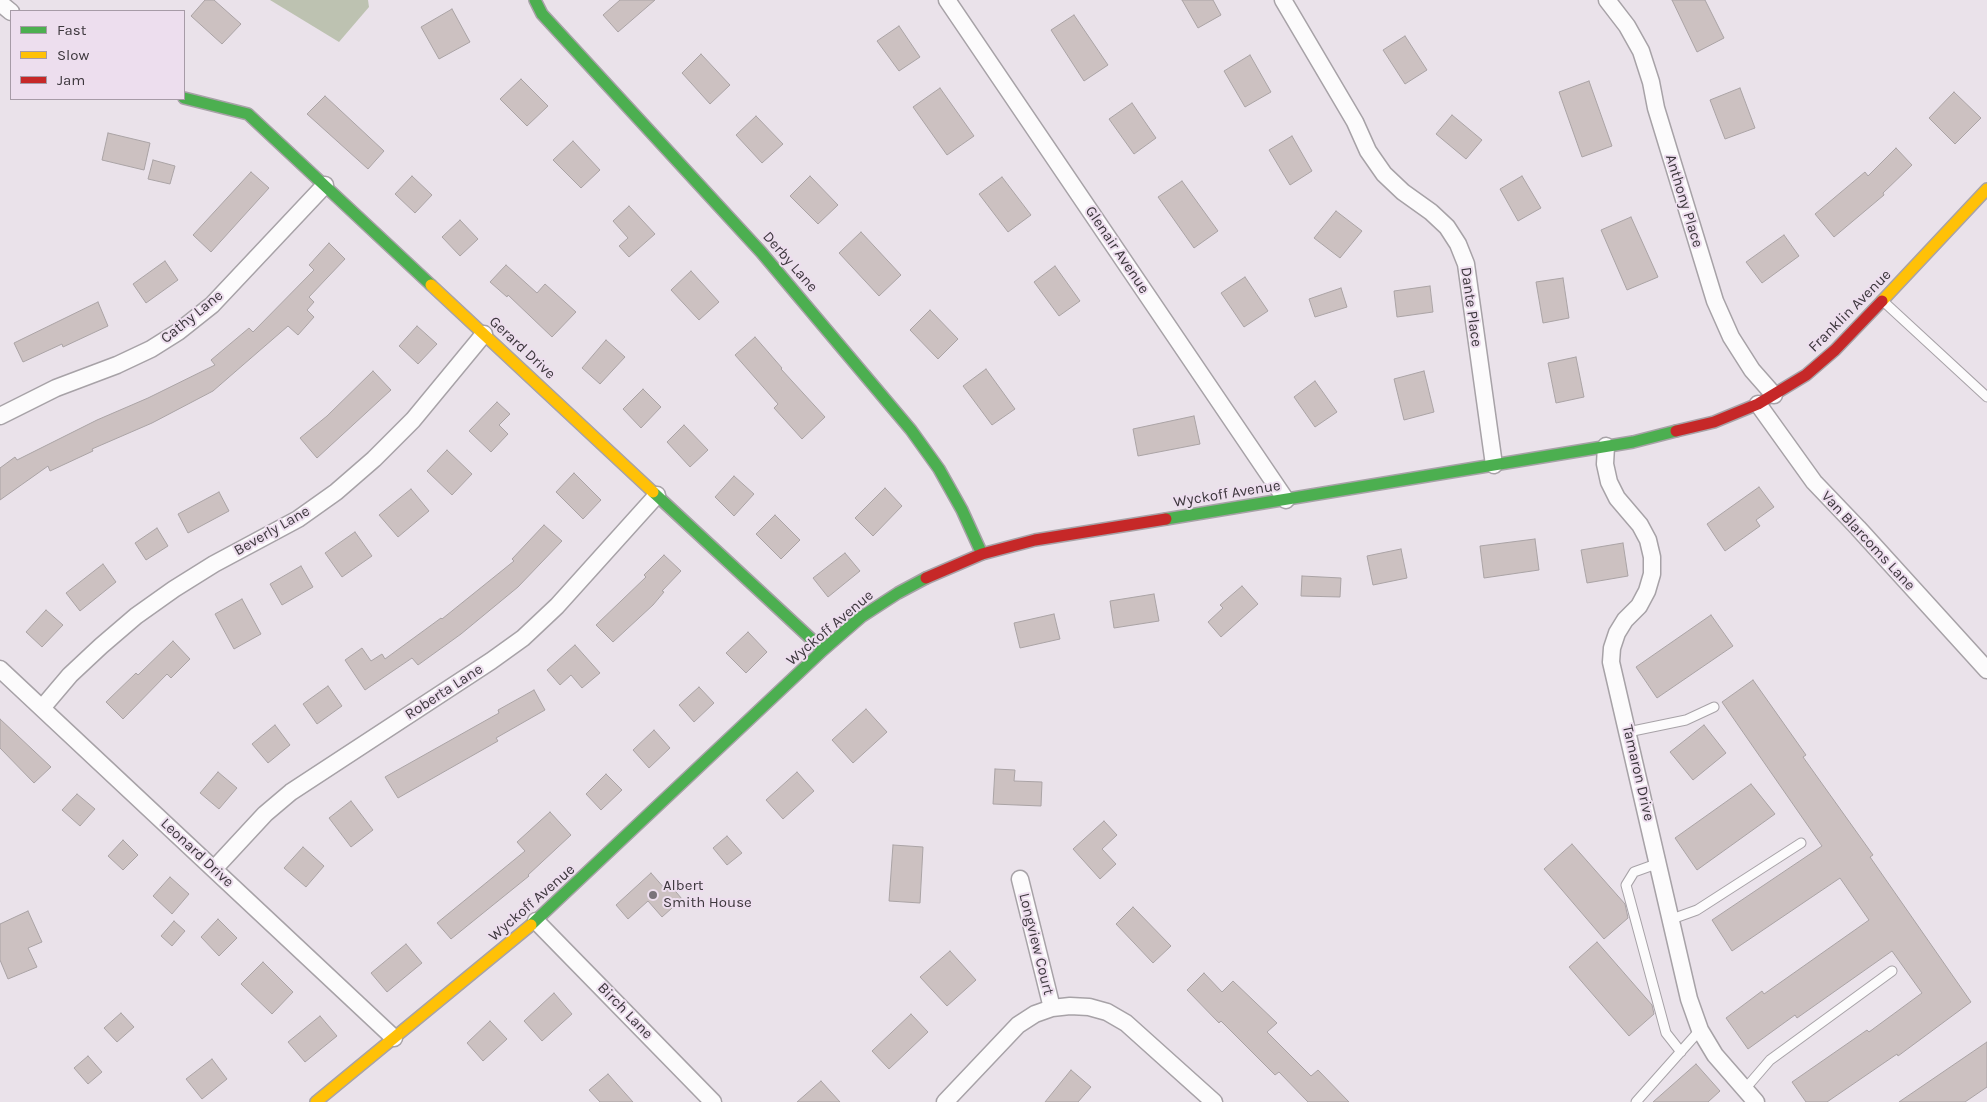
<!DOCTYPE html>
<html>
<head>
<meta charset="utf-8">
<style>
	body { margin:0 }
	#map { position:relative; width:1987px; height:1102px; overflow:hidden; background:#eae2ea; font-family:Karla,sans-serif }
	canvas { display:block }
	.legend { position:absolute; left:10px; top:10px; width:175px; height:90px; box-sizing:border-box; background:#eddeee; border:1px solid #a79ba7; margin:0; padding:6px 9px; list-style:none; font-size:15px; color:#3d373d }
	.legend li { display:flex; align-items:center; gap:10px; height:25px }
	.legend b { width:25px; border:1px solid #a79ba7 }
</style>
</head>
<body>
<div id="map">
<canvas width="1987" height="1102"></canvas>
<ul class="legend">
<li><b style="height:6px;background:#4caf50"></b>Fast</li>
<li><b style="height:6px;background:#ffc107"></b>Slow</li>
<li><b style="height:6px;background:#c62828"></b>Jam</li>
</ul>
</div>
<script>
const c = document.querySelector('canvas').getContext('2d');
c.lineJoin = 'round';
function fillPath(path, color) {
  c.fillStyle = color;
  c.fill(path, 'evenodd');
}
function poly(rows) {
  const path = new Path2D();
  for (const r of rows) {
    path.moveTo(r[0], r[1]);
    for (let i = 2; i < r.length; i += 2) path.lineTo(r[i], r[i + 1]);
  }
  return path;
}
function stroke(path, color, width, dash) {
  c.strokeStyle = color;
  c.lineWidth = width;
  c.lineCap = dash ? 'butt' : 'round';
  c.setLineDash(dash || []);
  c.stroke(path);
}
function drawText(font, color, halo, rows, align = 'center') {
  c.font = font + ' Karla,sans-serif';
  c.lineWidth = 4;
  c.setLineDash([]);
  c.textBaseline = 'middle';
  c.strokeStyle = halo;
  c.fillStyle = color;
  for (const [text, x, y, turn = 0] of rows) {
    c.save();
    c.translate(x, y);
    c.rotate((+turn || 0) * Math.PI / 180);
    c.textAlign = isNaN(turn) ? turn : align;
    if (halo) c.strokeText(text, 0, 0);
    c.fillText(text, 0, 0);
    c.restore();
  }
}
fillPath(poly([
	[270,0,368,0,369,7,339,42]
]), '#bdc2b1');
const building = poly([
	[205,0,214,0,241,24,222,44,191,16,205,0],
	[620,0,655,0,618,32,603,15,620,0],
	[1182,0,1213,0,1221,15,1198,28,1182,0],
	[1672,0,1705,0,1724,38,1697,52,1672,0],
	[452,9,470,42,439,59,421,27,452,9],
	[1074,15,1108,65,1084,81,1051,30,1074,15],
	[899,26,920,57,899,71,877,41,899,26],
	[1405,36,1427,70,1405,84,1383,50,1405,36],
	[701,54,730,85,710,104,682,73,701,54],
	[1250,55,1271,92,1245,107,1224,71,1250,55],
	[521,79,548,106,527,126,500,99,521,79],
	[1589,81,1612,146,1582,157,1559,92,1589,81],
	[940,88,974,136,947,155,913,107,940,88],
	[1740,88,1755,128,1725,139,1710,100,1740,88],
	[1954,92,1981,118,1955,144,1929,118,1954,92],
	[325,96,384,151,368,169,307,114,325,96],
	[1132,103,1156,138,1134,154,1109,119,1132,103],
	[1452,115,1482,140,1466,159,1436,134,1452,115],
	[756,116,783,144,762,163,736,135,756,116],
	[108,133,150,143,144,170,102,160,108,133],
	[1292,136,1312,171,1290,185,1269,150,1292,136],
	[573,141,600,170,581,188,553,160,573,141],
	[1896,148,1912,165,1883,193,1884,195,1834,237,1815,214,1865,172,1868,176,1896,148],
	[153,160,175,166,170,184,148,179,153,160],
	[251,172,269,188,211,252,193,235,251,172],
	[412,176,432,195,415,213,395,194,412,176],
	[810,176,838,205,818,224,790,196,810,176],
	[1522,176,1541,208,1518,221,1500,189,1522,176],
	[1002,177,1031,215,1008,232,979,194,1002,177],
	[1182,181,1218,231,1194,248,1158,197,1182,181],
	[629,206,655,234,629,257,619,246,628,238,613,221,629,206],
	[1336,211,1362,231,1340,258,1314,238,1336,211],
	[1631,217,1658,277,1627,290,1601,230,1631,217],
	[460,220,478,239,460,256,442,237,460,220],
	[861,232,901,275,879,296,839,253,861,232],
	[1784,235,1799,256,1762,283,1746,262,1784,235],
	[329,243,345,259,309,297,314,302,307,310,314,317,298,335,288,326,213,391,152,423,92,449,93,451,50,471,48,466,0,500,0,468,15,457,17,460,97,420,148,398,215,365,211,360,249,328,253,332,314,270,309,265,329,243],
	[165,261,178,280,146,303,133,284,165,261],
	[506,265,537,293,545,284,576,312,552,337,508,295,507,297,490,282,506,265],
	[1055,266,1080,301,1059,316,1034,282,1055,266],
	[691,271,719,302,699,320,671,290,691,271],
	[1245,277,1268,311,1244,327,1221,293,1245,277],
	[1563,278,1569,318,1543,323,1536,282,1563,278],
	[1430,286,1433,312,1397,317,1394,291,1430,286],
	[1341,288,1347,307,1315,317,1309,299,1341,288],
	[98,302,108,326,63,347,62,344,23,362,14,343,98,302],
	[930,310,958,339,938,359,910,330,930,310],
	[417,326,437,344,418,364,399,346,417,326],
	[755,337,782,368,781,369,825,417,802,439,774,408,778,404,735,355,755,337],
	[606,340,625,357,600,384,582,368,606,340],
	[1576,357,1584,397,1556,403,1548,363,1576,357],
	[986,369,1015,409,992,425,963,386,986,369],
	[373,371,391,390,317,458,300,438,327,416,373,371],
	[1424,371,1434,412,1404,420,1394,379,1424,371],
	[1315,381,1337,412,1315,427,1294,397,1315,381],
	[643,389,661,407,641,428,623,409,643,389],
	[497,402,510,414,499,425,508,434,491,452,469,431,497,402],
	[1194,416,1200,444,1138,456,1133,429,1194,416],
	[684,425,708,450,690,467,667,442,684,425],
	[447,450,472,474,452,495,427,471,447,450],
	[574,473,601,500,583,519,556,492,574,473],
	[734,476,754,494,734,516,715,497,734,476],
	[1759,487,1774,507,1756,520,1760,526,1725,551,1707,524,1759,487],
	[885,488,902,506,873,536,855,518,885,488],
	[411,489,429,511,398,537,379,515,411,489],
	[219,492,229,511,188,533,178,514,219,492],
	[775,515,800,540,781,559,756,534,775,515],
	[544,525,562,541,518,587,461,634,418,665,412,658,365,690,345,660,362,648,371,661,382,654,385,659,441,618,442,619,514,561,512,559,544,525],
	[157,528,168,546,146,560,135,543,157,528],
	[355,532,372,556,342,577,325,553,355,532],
	[1535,539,1539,570,1484,578,1480,546,1535,539],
	[1623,543,1628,576,1587,583,1581,550,1623,543],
	[1401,549,1407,578,1373,585,1367,556,1401,549],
	[845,553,860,571,828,597,813,578,845,553],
	[664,555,681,571,662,591,664,592,653,605,613,642,596,625,646,577,644,575,664,555],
	[103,564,116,582,80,611,66,593,103,564],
	[301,566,313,587,282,605,270,584,301,566],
	[1302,576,1341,578,1340,597,1301,596,1302,576],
	[1242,586,1258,604,1221,637,1208,622,1223,608,1220,605,1242,586],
	[1154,594,1159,621,1114,628,1110,601,1154,594],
	[242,599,261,634,234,649,215,614,242,599],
	[46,610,63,625,42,647,26,632,46,610],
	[1054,614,1060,639,1020,648,1014,623,1054,614],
	[1711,615,1733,646,1657,698,1636,667,1711,615],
	[748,632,767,652,746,673,726,653,748,632],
	[173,641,190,659,171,678,167,674,123,719,106,702,136,673,138,675,173,641],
	[575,645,600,673,582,688,571,675,560,685,547,670,575,645],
	[1753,680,1806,755,1803,757,1873,855,1870,857,1971,1002,1898,1056,1897,1054,1827,1102,1806,1102,1792,1082,1867,1030,1869,1032,1922,993,1892,951,1797,1018,1795,1015,1748,1049,1726,1018,1762,991,1764,994,1869,920,1840,878,1732,951,1712,920,1822,846,1722,702,1753,680],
	[328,686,342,706,317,724,303,704,328,686],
	[699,687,714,703,694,722,679,705,699,687],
	[534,690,545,710,496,738,498,741,398,798,385,777,499,713,498,710,534,690],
	[866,709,887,732,853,763,832,740,866,709],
	[0,719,51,767,34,783,0,748,0,719],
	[275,725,290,745,268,763,252,744,275,725],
	[1704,725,1726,753,1693,780,1670,752,1704,725],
	[654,730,670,748,649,768,633,750,654,730],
	[995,769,1015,770,1014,781,1042,782,1041,806,993,804,995,769],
	[218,772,237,788,219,809,200,793,218,772],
	[797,772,814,791,783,819,766,800,797,772],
	[606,774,622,790,601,810,586,794,606,774],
	[1751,784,1775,814,1697,870,1675,838,1751,784],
	[77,794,95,809,80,826,62,810,77,794],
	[351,801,373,830,351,847,329,818,351,801],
	[550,812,571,835,528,875,529,876,451,939,437,923,525,851,517,842,550,812],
	[1104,821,1117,835,1102,849,1116,864,1100,879,1073,849,1104,821],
	[727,836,742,853,727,865,713,848,727,836],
	[123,840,138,855,123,870,108,856,123,840],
	[1572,844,1625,904,1628,918,1604,939,1544,869,1572,844],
	[893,845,923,847,920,903,889,901,893,845],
	[303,847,324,866,306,887,284,868,303,847],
	[651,873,666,890,671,886,682,899,662,917,648,901,628,919,616,905,651,873],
	[170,877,189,894,172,914,153,896,170,877],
	[1133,907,1171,946,1153,963,1116,924,1133,907],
	[28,911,42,942,28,948,37,967,8,979,0,960,0,924,28,911],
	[218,919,237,938,219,956,201,937,218,919],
	[174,921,185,931,172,946,161,936,174,921],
	[1597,942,1652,1005,1654,1014,1629,1036,1569,967,1597,942],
	[406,944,422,963,387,992,371,973,406,944],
	[950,951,976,980,947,1006,920,977,950,951],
	[263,962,293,992,272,1014,241,984,263,962],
	[1204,973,1222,992,1233,981,1277,1023,1267,1032,1311,1076,1318,1070,1349,1102,1308,1102,1279,1072,1275,1075,1221,1021,1219,1023,1187,990,1204,973],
	[554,993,572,1014,542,1041,524,1021,554,993],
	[121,1013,134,1027,117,1042,104,1028,121,1013],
	[911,1014,928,1032,889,1069,872,1051,911,1014],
	[320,1016,337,1036,305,1062,288,1042,320,1016],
	[490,1021,507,1039,483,1061,467,1043,490,1021],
	[1987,1042,1987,1087,1965,1102,1899,1102,1987,1042],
	[88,1056,102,1072,88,1084,74,1068,88,1056],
	[212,1059,227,1079,202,1099,186,1079,212,1059],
	[1696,1064,1720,1091,1708,1102,1653,1102,1696,1064],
	[1071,1070,1091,1087,1078,1102,1045,1102,1071,1070],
	[608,1074,633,1102,600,1102,589,1090,608,1074],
	[821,1081,840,1102,797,1102,821,1081]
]);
fillPath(building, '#ccc1c1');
stroke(building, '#aaa3a5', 1);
const lane = poly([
	[1884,302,1987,397],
	[1628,732,1686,720,1714,707],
	[1659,863,1634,872,1626,885,1666,1033,1681,1052],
	[1672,919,1697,910,1801,843],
	[1745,1089,1770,1060,1892,971],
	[1636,1102,1700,1030]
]);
const street = poly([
	[947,0,1286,500],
	[1283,0,1355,122,1368,151,1384,174,1403,192,1431,212,1447,227,1458,244,1466,264,1494,465],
	[1607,0,1627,26,1641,51,1651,82,1656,108,1715,301,1731,337,1752,370,1774,395],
	[0,3,11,12],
	[1758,404,1814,482,1858,528,1987,670],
	[0,416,56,388,117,365,151,349,178,332,212,305,325,185],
	[1606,446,1605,464,1609,482,1617,498,1640,525,1648,540,1652,557,1652,574,1647,591,1639,606,1625,620,1617,633,1612,648,1611,662,1689,999,1700,1030,1715,1055,1756,1102],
	[0,669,394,1038],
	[42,708,70,675,101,646,136,616,174,589,214,564,298,519,336,492,374,459,413,420,484,334],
	[214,869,265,814,291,792,491,661,523,638,557,606,657,495],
	[1020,879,1052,1008],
	[536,921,713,1102],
	[945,1102,1018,1025,1035,1014,1052,1008,1070,1006,1089,1007,1107,1012,1126,1023,1214,1102]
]);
const fast = poly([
	[535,0,542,14,761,252,911,430,939,469,962,510,982,554],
	[184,98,248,114,431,285],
	[653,492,823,650],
	[1166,519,1633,442,1676,431],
	[531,925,823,650,861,617,898,593,926,578]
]);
const slow = poly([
	[431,285,653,492],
	[1882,301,1987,189],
	[316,1102,531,925]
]);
const jam = poly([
	[1676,431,1714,422,1758,404,1806,375,1835,350,1882,301],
	[926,578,982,554,1035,540,1166,519]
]);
stroke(lane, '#a7a2a7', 11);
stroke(street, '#a7a2a7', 19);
stroke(fast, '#a7a2a7', 14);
stroke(slow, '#a7a2a7', 14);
stroke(jam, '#a7a2a7', 14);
stroke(lane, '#fcfbfc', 9);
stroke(street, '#fcfbfc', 16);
stroke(fast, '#4caf50', 11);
stroke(slow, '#ffc107', 11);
stroke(jam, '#c62828', 11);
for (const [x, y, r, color] of [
	[653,895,5,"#7a737a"]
]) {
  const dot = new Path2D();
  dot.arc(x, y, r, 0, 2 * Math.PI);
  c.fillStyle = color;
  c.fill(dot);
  stroke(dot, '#eddeee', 2);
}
drawText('15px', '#3d373d', '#eddeee', [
	["Anthony Place",1684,201,73],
	["Glenair Avenue",1117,250,56],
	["Derby Lane",790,262,49],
	["Dante Place",1471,307,82],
	["Franklin Avenue",1850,311,-45],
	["Cathy Lane",192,317,-39],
	["Gerard Drive",522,348,43],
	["Wyckoff Avenue",1227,494,-9],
	["Beverly Lane",272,531,-30],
	["Van Blarcoms Lane",1868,541,47],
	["Wyckoff Avenue",830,628,-40],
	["Roberta Lane",444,692,-33],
	["Tamaron Drive",1638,773,77],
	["Leonard Drive",197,853,43],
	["Wyckoff Avenue",532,903,-41],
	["Longview Court",1036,944,76],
	["Birch Lane",625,1011,46]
]);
drawText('15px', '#3d373d', '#eddeee', [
	["Albert",663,886],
	["Smith House",663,903]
], 'left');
</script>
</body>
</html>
